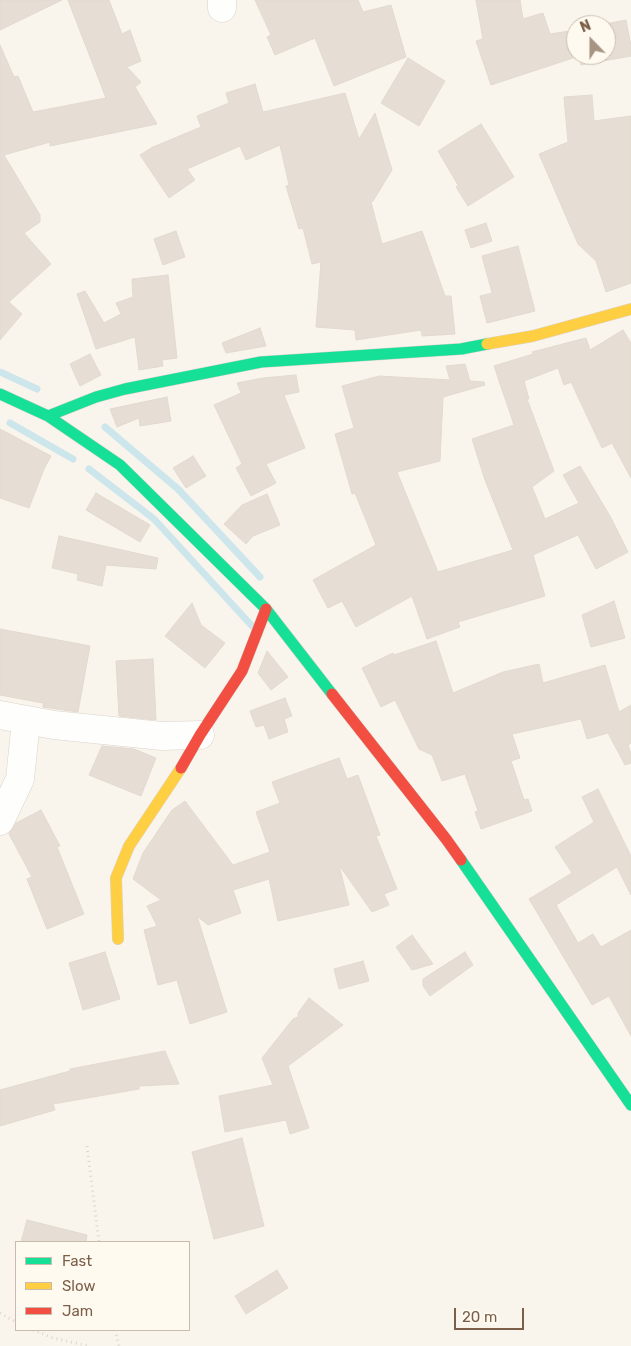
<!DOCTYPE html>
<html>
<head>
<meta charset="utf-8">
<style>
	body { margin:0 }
	#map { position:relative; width:631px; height:1346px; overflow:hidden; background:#f9f5ed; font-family:Rubik,sans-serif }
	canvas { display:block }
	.legend { position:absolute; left:15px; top:1241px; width:175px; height:90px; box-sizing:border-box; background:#fffaf0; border:1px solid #cabcad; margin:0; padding:6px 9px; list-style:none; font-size:15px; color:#7b5f49 }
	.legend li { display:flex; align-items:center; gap:10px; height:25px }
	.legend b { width:25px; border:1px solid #cabcad }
	.north { position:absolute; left:566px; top:15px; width:50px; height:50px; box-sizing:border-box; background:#fffaf0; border:1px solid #cabcad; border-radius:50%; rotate:338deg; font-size:14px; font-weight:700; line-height:20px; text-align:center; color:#7b5f49 }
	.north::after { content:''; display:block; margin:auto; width:18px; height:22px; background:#a79482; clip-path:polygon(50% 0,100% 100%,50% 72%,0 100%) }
	.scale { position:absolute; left:454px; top:1308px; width:70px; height:22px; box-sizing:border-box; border:2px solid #7b5f49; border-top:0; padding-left:6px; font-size:15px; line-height:18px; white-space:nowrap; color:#7b5f49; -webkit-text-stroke:4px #fffaf0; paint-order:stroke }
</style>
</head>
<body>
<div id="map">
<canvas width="631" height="1346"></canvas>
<ul class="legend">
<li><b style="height:6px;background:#16e098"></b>Fast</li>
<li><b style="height:6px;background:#ffcf43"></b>Slow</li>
<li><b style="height:6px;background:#f24e42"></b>Jam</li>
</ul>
<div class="north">N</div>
<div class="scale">20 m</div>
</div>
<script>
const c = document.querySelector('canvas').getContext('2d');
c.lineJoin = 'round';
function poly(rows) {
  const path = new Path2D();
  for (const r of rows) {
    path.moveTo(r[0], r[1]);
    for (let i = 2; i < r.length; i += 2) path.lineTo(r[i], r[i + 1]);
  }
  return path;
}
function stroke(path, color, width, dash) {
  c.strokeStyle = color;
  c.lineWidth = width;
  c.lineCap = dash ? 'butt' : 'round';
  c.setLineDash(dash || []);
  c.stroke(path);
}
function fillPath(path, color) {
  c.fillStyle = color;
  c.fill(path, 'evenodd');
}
stroke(poly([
	[0,372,37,389],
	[10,423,73,459],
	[105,427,178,489,260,577],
	[89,469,154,519,252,626]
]), '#cde6eb', 7);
const building = poly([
	[0,0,62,0,0,30,0,0],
	[68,0,109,0,122,34,130,30,141,61,127,67,141,82,135,87,157,124,50,146,50,142,4,155,40,215,40,222,24,233,51,264,9,302,22,314,0,340,0,45,14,77,18,76,33,112,106,98,68,0],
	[255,0,358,0,363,12,391,5,406,57,334,86,315,38,275,55,267,37,271,35,255,0],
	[476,0,520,0,523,19,543,13,550,34,576,30,576,55,606,55,606,25,600,25,626,20,631,46,631,56,581,65,579,56,491,85,476,41,483,39,476,0],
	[408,58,445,81,419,126,381,103,408,58],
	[255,84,263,112,345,93,359,139,375,113,392,170,373,201,371,202,382,244,422,231,445,296,451,296,455,334,422,336,421,330,356,340,355,330,316,327,321,262,312,264,303,228,299,229,286,186,289,185,280,145,246,160,240,146,187,169,195,180,169,198,140,155,153,147,201,127,197,116,229,103,226,93,255,84],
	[592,95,594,121,631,116,631,283,606,292,596,261,578,244,539,154,568,142,564,97,592,95],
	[481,124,514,177,468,206,456,187,458,185,438,151,481,124],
	[486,223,492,241,471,248,465,230,486,223],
	[176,231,185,257,163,265,154,239,176,231],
	[518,246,535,311,487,323,480,296,492,293,482,256,518,246],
	[168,275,177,358,162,360,163,366,139,370,135,337,96,349,77,294,85,291,104,323,121,314,116,303,133,297,132,279,168,275],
	[260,328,266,346,226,353,222,343,260,328],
	[623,330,631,343,631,478,612,443,602,448,571,382,564,385,558,368,524,381,529,399,527,399,554,471,532,487,545,519,579,503,563,475,580,466,610,516,628,552,596,569,578,535,533,555,545,596,458,622,460,627,427,639,412,596,356,627,342,601,328,608,313,580,376,545,355,493,352,494,335,434,354,428,342,386,379,376,450,380,446,366,465,364,470,381,484,382,485,385,443,397,440,461,397,472,438,572,513,550,485,480,472,439,514,425,494,366,533,354,532,352,586,338,590,350,623,330],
	[90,354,101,375,80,386,70,364,90,354],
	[296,375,299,392,284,395,305,448,266,464,276,483,251,496,236,468,242,464,214,405,241,393,237,383,263,378,296,375],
	[167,397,171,421,140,426,139,418,117,427,110,409,167,397],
	[0,429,51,456,44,469,29,508,0,498,0,429],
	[193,456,206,476,186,488,173,468,193,456],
	[96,493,150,525,140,542,86,510,96,493],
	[267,494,280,525,253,536,246,544,224,524,242,505,267,494],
	[59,536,158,558,156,569,106,565,102,586,77,580,78,574,52,568,59,536],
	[614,601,625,638,591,647,582,615,614,601],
	[192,603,201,625,225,643,205,668,165,636,192,603],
	[0,629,90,646,78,712,43,707,43,703,0,695,0,629],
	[436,641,453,693,503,672,539,664,543,683,605,665,619,712,631,705,631,743,628,745,631,754,631,763,625,765,608,733,587,739,581,719,512,734,520,758,511,761,524,800,528,799,532,811,481,829,475,812,478,811,465,774,442,781,432,755,419,749,395,700,381,707,362,668,393,653,394,655,436,641],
	[267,651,288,677,271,690,258,673,267,651],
	[153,659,156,720,119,716,116,661,153,659],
	[285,698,292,716,284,719,288,732,269,739,264,725,256,727,250,711,285,698],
	[102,746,134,749,156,758,141,796,89,775,102,746],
	[339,758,347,779,358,775,380,835,376,836,397,889,384,894,389,905,372,912,339,865,349,905,278,921,269,879,233,890,241,913,208,925,197,916,227,1012,190,1024,177,980,158,985,144,930,157,926,147,906,161,900,133,879,143,853,172,810,185,801,233,865,270,852,256,812,280,803,272,782,339,758],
	[598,789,631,856,631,895,617,867,556,905,578,943,593,934,601,947,631,930,631,1036,609,996,592,1005,529,899,572,873,555,847,594,822,582,797,598,789],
	[41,810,60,846,57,847,84,914,47,929,27,879,32,877,9,834,16,823,41,810],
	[412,935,433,964,412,970,396,947,412,935],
	[105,952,120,999,83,1010,69,963,105,952],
	[465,952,473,965,430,996,423,986,423,979,465,952],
	[363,961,369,981,339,989,334,969,363,961],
	[309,998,343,1025,288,1066,309,1128,290,1134,286,1120,225,1132,219,1096,273,1085,262,1058,293,1019,298,1017,298,1013,309,998],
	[165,1051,179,1084,139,1086,139,1089,53,1104,55,1110,0,1126,0,1090,70,1071,70,1069,165,1051],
	[242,1138,264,1226,214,1239,192,1152,242,1138],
	[27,1220,87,1235,86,1242,21,1242,27,1220],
	[277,1270,288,1288,246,1314,235,1296,277,1270]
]);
fillPath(building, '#e6ded4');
stroke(building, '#e2d9cf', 1);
const street = poly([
	[222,8,222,0],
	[0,715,54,725,162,736,200,735],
	[0,821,20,779,26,721]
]);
const fast = poly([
	[0,394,48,416,120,465,266,609,332,694],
	[48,416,96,397,125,389,261,362,461,349,487,344],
	[461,860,631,1105]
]);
const slow = poly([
	[487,344,533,336,631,309],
	[118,939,116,878,129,846,181,768]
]);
const jam = poly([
	[332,694,446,839,461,860],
	[181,768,200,735,242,671,266,609]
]);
stroke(street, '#d9d2cb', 29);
stroke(fast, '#d9d2c9', 12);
stroke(slow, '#d9d2c9', 12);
stroke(jam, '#d9d2c9', 12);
stroke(poly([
	[87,1146,99,1242],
	[0,1313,16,1322],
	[33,1330,53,1338,89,1346],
	[115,1330,119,1346]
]), '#dcd5ce', 3, [1, 4]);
stroke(street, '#fefefc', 28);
stroke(fast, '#16e098', 11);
stroke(slow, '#ffcf43', 11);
stroke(jam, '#f24e42', 11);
</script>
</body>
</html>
